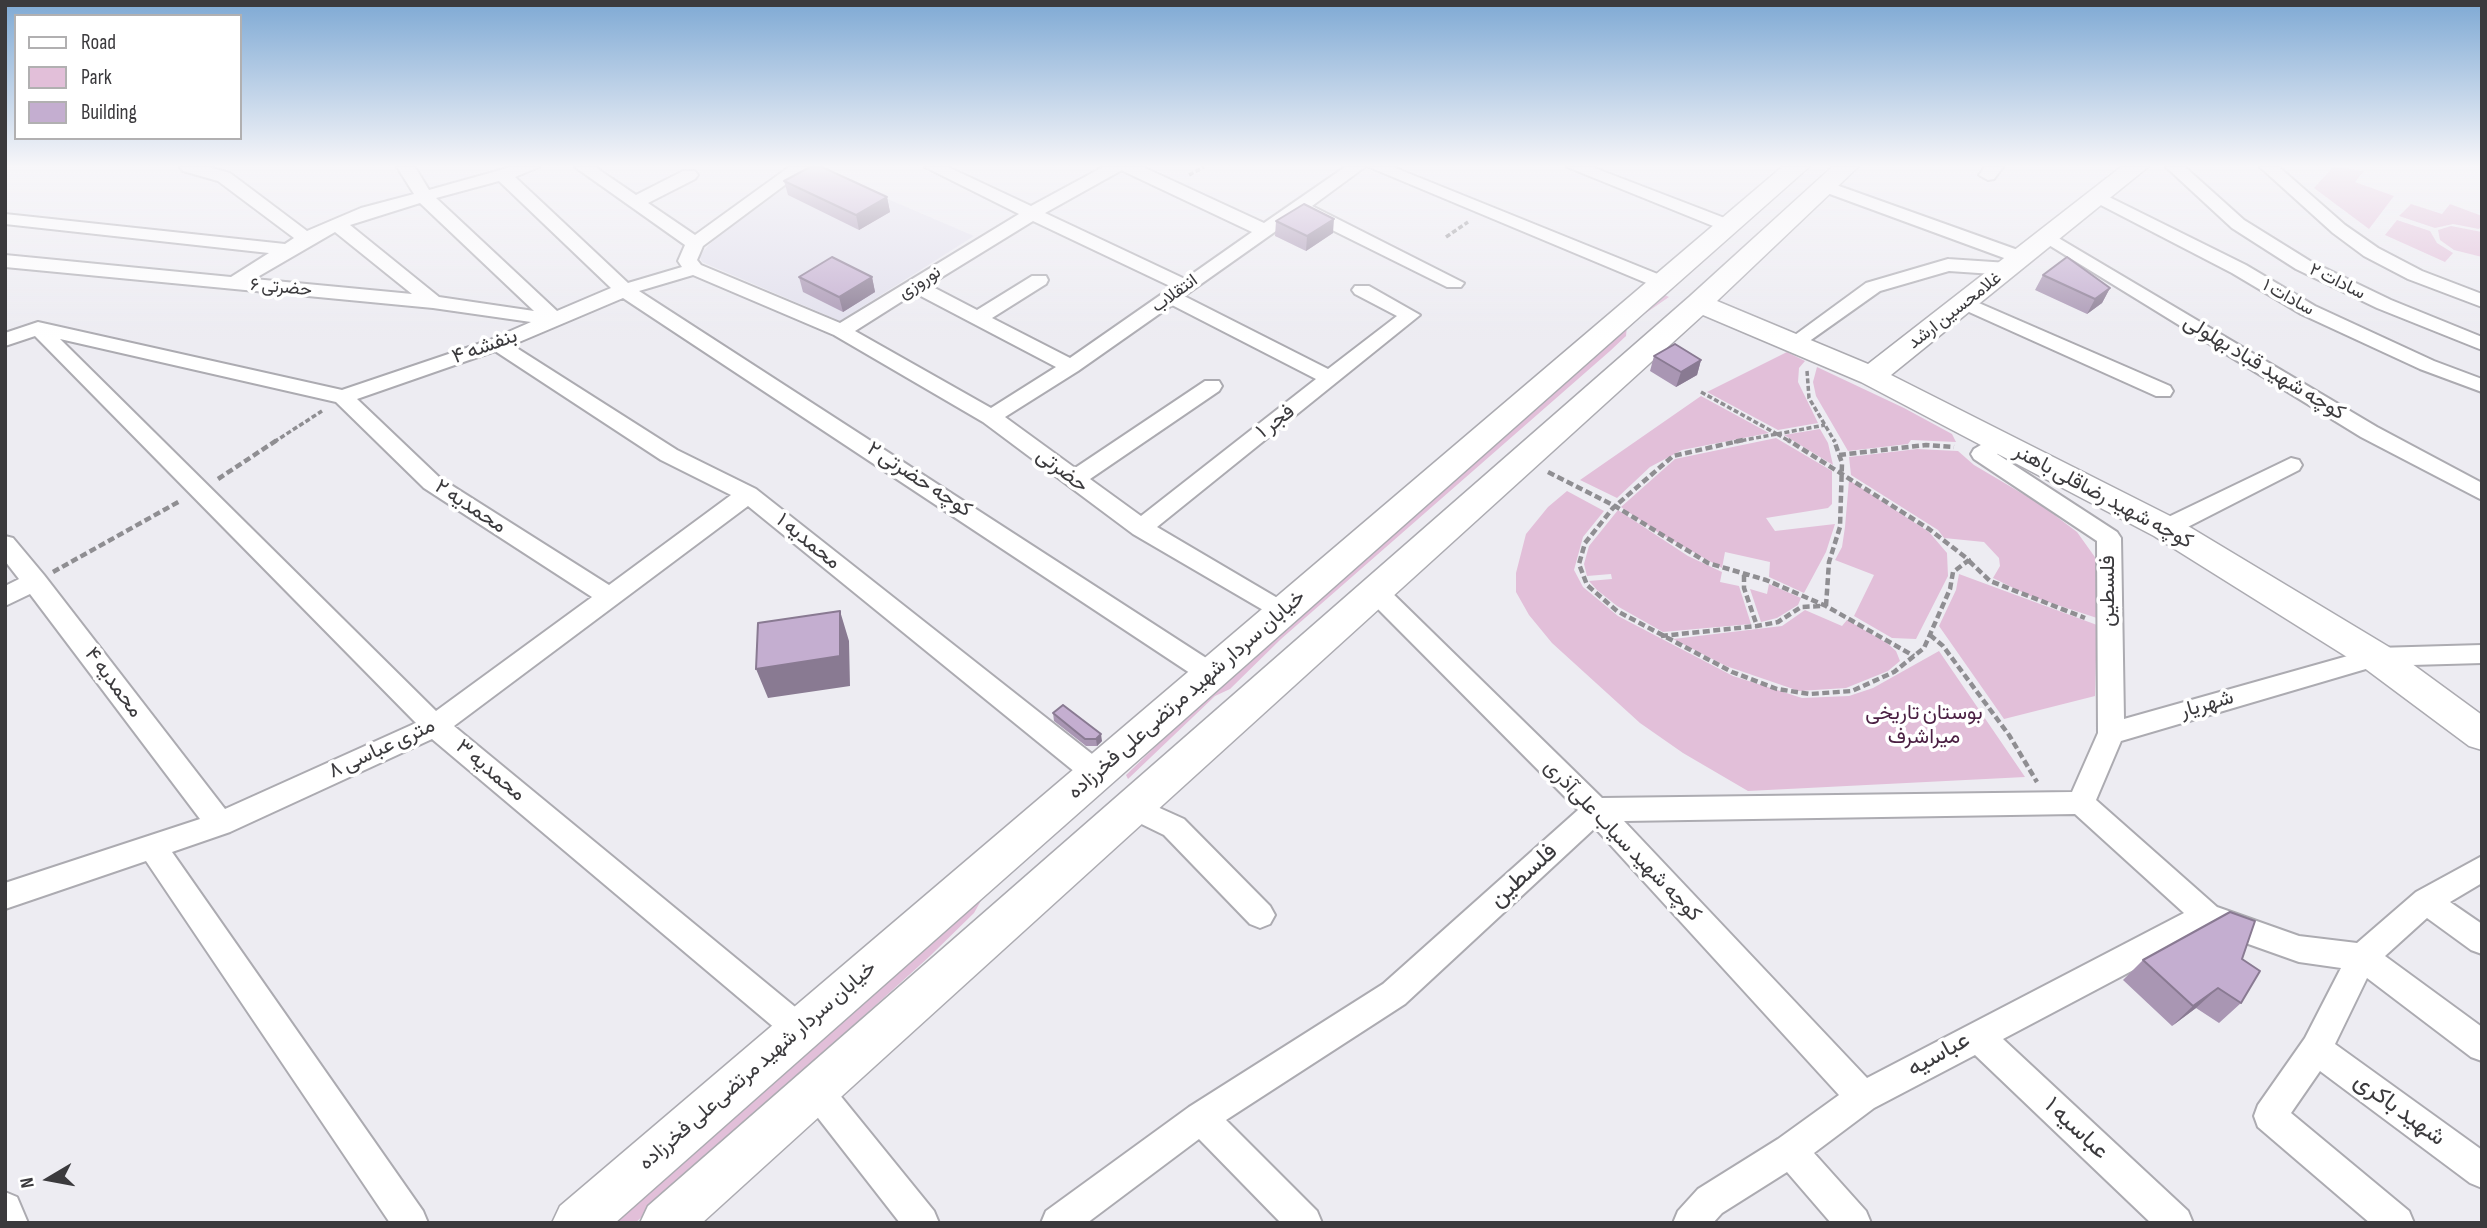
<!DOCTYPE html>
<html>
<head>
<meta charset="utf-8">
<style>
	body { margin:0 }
	#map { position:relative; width:2487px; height:1228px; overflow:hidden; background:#edecf2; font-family:"Sofia Sans Condensed",sans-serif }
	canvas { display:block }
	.frame { position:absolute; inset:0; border:7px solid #3b3a3d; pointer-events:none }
	.legend { position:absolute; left:14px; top:14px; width:228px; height:126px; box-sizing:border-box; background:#fff; border:2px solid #b1b0b1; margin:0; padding:9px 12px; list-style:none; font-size:21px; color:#3b3a3d }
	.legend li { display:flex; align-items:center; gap:14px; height:35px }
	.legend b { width:35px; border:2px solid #b1b0b1 }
	.north { position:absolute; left:14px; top:1144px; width:70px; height:70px; -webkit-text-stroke:5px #fff; paint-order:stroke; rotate:260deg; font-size:19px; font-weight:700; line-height:28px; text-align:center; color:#3b3a3d }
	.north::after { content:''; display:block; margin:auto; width:24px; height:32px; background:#3b3a3d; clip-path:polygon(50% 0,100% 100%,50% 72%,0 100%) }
</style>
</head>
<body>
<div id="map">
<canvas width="2487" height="1228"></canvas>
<div class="frame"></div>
<ul class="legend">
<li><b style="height:9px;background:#fff"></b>Road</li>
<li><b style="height:19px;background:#e2bfd9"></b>Park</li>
<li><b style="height:19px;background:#c4aed0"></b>Building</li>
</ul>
<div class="north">N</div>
</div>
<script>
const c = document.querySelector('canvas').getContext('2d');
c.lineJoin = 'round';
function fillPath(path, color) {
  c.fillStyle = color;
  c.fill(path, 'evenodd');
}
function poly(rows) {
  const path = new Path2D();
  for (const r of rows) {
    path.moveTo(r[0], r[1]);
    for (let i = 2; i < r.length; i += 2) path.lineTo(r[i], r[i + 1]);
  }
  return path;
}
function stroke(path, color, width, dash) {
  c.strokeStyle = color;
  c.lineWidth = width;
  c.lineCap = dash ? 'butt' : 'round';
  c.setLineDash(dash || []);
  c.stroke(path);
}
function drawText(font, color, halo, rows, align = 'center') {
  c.font = font + ' "Sofia Sans Condensed",Vazirmatn,sans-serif';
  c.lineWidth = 7;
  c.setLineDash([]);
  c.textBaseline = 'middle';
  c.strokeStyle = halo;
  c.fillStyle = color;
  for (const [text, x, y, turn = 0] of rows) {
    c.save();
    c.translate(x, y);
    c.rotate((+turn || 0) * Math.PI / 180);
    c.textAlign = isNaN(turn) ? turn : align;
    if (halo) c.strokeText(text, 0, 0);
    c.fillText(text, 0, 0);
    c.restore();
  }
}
fillPath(poly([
	[808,167,813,167,974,236,840,321,702,262,699,256,717,236]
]), '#e2e0ed');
fillPath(poly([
	[2333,167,2364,171,2355,182,2394,196,2369,229,2314,188],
	[2411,204,2442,214,2450,204,2482,216,2482,225,2479,229,2453,224,2435,228,2399,216],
	[2397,220,2430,231,2437,243,2453,253,2445,262,2385,235],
	[2451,226,2482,232,2482,257,2454,250,2440,240,2438,230],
	[1665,295,1669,297,1627,326,1626,336,1610,351,1281,639,1230,689,1215,696,1128,779,1126,775,1272,634,1645,309],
	[1787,352,1805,361,1799,368,1798,382,1818,423,1778,430,1707,392],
	[1817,367,1904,408,1952,434,1956,442,1911,440,1908,444,1848,451,1816,396,1813,382],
	[1701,396,1769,433,1682,450,1650,467,1617,498,1580,480],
	[1820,429,1828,443,1833,465,1784,435],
	[1776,438,1832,471,1832,504,1828,508,1766,518,1775,531,1835,524,1826,552,1804,593,1769,577,1770,562,1725,552,1722,568,1659,533,1621,507,1675,459],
	[1917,449,1958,451,1974,465,2040,504,2077,532,2097,560,2097,618,2030,596,1993,578,2000,566,1999,558,1984,542,1944,538,1938,530,1851,475,1849,457],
	[1849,480,1929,532,1947,553,1948,576,1916,639,1892,638,1854,616,1874,575,1835,560,1842,547,1845,527],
	[1567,491,1604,511,1583,537,1574,570,1583,587,1618,616,1733,676,1802,698,1849,696,1873,688,1939,651,2025,777,1748,791,1683,753,1640,723,1552,643,1529,615,1516,592,1516,573,1526,534,1548,507],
	[1618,510,1688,556,1722,572,1720,582,1739,586,1751,624,1663,632,1617,606,1597,590,1589,581,1612,579,1611,574,1587,576,1584,564,1589,546],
	[1959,574,2097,625,2095,696,2004,719,1939,626,1956,590],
	[1769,584,1801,598,1798,605,1777,618,1761,622,1750,589,1767,594],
	[1805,610,1842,626,1847,620,1887,643,1896,651,1900,661,1888,671,1846,688,1799,691,1726,666,1673,639,1782,626],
	[1061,823,1066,826,987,890,974,913,930,956,635,1223,610,1223]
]), '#e2bfd9');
const street = poly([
	[180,167,208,167,230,173,307,231,361,208,414,194,397,167,415,167,429,190,511,167,539,167,515,177,628,283,682,267,678,261,685,245,575,167,595,167,636,195,683,171,695,171,698,175,695,179,648,203,695,235,789,167,809,167,703,246,697,260,701,265,840,323,1019,214,925,167,948,167,1031,206,1103,167,1143,167,1264,223,1345,167,1365,167,1312,206,1464,283,1461,287,1447,287,1300,214,1184,296,1328,369,1397,316,1355,294,1352,290,1355,286,1369,286,1420,315,1157,527,1291,606,1294,612,1291,618,1282,621,1133,534,983,422,834,335,693,275,639,291,1220,667,1224,674,1220,681,1211,684,1202,681,623,298,512,345,677,450,756,489,1106,765,1110,773,1106,781,1096,784,1086,781,748,506,454,726,811,1020,816,1030,811,1040,800,1045,789,1040,432,739,230,832,172,852,423,1211,428,1223,390,1223,146,861,5,909,5,883,200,819,30,594,5,606,5,586,19,579,5,561,5,536,13,538,44,575,225,809,416,723,35,336,5,346,5,333,38,322,342,390,490,340,531,322,433,308,5,267,5,255,231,277,269,253,5,224,5,214,285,244,294,238,218,181,183,171,180,167],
	[1122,170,1123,171,1252,232,1185,279,1045,213,1122,170],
	[499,181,611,288,557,311,436,198,499,181],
	[420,203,534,311,439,297,350,225,420,203],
	[1033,221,1172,287,1070,358,992,318,1046,284,1048,280,1046,276,1032,276,977,310,929,285,1033,221],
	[335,232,412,294,254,279,335,232],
	[915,293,1056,367,991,408,855,331,915,293],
	[1172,305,1316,379,1141,516,1090,479,1219,391,1222,386,1219,381,1205,381,1075,468,1005,417,1078,371,1172,305],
	[60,339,336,402,424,488,592,597,436,711,60,339],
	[495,351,661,460,731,495,609,585,440,478,357,399,495,351],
	[1369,167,1393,167,1670,279,1673,283,1670,287,1656,287,1369,167],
	[1567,167,1592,167,1735,222,1738,226,1729,231,1723,230,1567,167],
	[1985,167,2003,167,1994,179,1988,180,1979,175,1985,167],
	[2166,167,2185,167,2244,220,2310,261,2391,300,2482,337,2482,350,2377,308,2296,269,2232,228,2166,167],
	[2260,167,2279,167,2345,225,2378,248,2422,271,2482,294,2482,307,2408,279,2364,256,2333,233,2260,167],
	[1825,181,2029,254,2031,258,2022,264,2015,262,1819,190,1816,186,1819,182,1825,181],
	[2101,193,2246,265,2315,306,2434,361,2482,379,2482,392,2420,369,2301,314,2232,273,2095,202,2092,198,2101,193],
	[2050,233,2377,427,2482,483,2482,500,2361,437,2044,242,2041,238,2044,234,2050,233],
	[1948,259,2008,263,2017,269,2008,275,1949,271,1880,291,1801,347,1787,347,1784,343,1866,283,1948,259],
	[1965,297,2170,386,2173,391,2170,396,2156,396,1958,307,1955,303,1965,297],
	[1998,435,2009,442,1997,454,2117,532,2121,538,2124,719,2376,648,2482,645,2482,663,2376,666,2121,741,2096,800,2217,907,2299,936,2357,943,2416,892,2482,856,2482,883,2450,902,2482,924,2482,954,2471,950,2427,918,2385,956,2482,1027,2482,1061,2471,1057,2367,978,2335,1044,2482,1150,2482,1188,2470,1183,2320,1071,2291,1113,2409,1211,2414,1223,2370,1223,2258,1127,2254,1116,2258,1105,2305,1038,2341,968,2299,962,2209,930,2003,1039,2188,1211,2193,1223,2151,1223,1975,1055,1874,1108,1814,1153,1866,1211,1871,1223,1831,1223,1787,1172,1722,1213,1713,1223,1673,1223,1678,1211,1698,1189,1778,1139,1839,1095,1595,828,1405,1004,1226,1120,1317,1211,1322,1223,1281,1223,1199,1139,1087,1223,1041,1223,1046,1211,1189,1107,1383,984,1578,810,1366,597,1363,591,1366,585,1375,582,1384,585,1602,798,2072,792,2098,733,2097,541,1974,459,1971,454,1974,449,1998,435],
	[2075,814,2184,913,1867,1078,1624,821,2075,814],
	[2291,458,2299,460,2302,465,2299,470,2174,534,2166,536,2158,534,2154,528,2158,522,2291,458],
	[1133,796,1184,819,1270,906,1275,915,1270,924,1260,928,1250,924,1164,835,1123,815,1119,807,1123,799,1133,796],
	[815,1073,826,1078,934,1211,939,1223,900,1223,804,1100,799,1089,804,1078,815,1073],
	[5,1192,17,1197,28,1223,5,1223,5,1192]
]);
const secondary = poly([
	[1782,167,1809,167,615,1223,552,1223,560,1206,1782,167],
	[1832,167,1858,167,1717,301,1868,364,2121,167,2148,167,1891,375,2178,520,2389,647,2482,715,2482,750,2469,746,2363,667,2154,536,1861,382,1703,315,702,1223,640,1223,648,1206,1689,297,1832,167]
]);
stroke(street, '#acabb1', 4);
stroke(secondary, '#acabb1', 3);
stroke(poly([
	[1189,175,1204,167],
	[1446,237,1468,222],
	[1807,371,1809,398,1835,442],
	[1701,392,1777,434],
	[1777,434,1791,442],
	[1777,434,1825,425],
	[274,442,322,411],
	[1734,442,1777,434]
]), '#8f8e92', 3.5, [5, 2.5]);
stroke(poly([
	[1743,440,1673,456,1613,508,1585,543,1579,564,1587,585,1617,611,1732,672,1777,689,1810,694,1852,691,1894,672,1924,648,1950,589,1953,572,1969,560,1929,529,1788,440],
	[1839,455,1926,445,1954,447],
	[1548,472,1615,506,1708,563,1766,580,1826,606,1914,656],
	[218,479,277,440],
	[1969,561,1990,581,2085,618],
	[53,572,180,501],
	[1744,575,1744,588,1757,626],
	[1826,606,1829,562,1840,527,1842,463,1834,440],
	[1930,635,1943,646,2009,735,2037,782],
	[1661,636,1757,626,1778,622,1801,607,1822,606]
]), '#8f8e92', 4.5, [7, 3.5]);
fillPath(street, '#fff');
fillPath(secondary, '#fff');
fillPath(poly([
	[784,181,887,197,890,212,859,230,788,195],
	[1276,221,1333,233,1306,251,1275,236],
	[2043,275,2110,288,2102,303,2087,314,2035,290],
	[799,277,872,277,875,292,843,312,803,292],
	[1654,356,1701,360,1697,375,1676,387,1650,371],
	[1053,713,1102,741,1097,746,1086,746,1054,721],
	[2242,959,2241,1003,2219,1023,2196,1008,2172,1026,2123,980,2143,960]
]), '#a996b3');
fillPath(poly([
	[887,197,890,212,859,230,856,215],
	[1334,219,1333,233,1306,251,1307,236],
	[872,277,875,292,843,312,839,297],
	[2110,288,2102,303,2087,314,2095,299],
	[1701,360,1697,375,1676,387,1681,372],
	[840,611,849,641,850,686,768,698,756,669],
	[1101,734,1102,741,1097,746,1096,739],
	[2218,988,2196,1008,2172,1026,2193,1006]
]), '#897a92');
const building = poly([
	[810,167,822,167,887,197,856,215,784,181,810,167],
	[1304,204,1334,219,1307,236,1276,221,1304,204],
	[832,257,872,277,839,297,799,277,832,257],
	[2067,257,2110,288,2095,299,2043,275,2067,257],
	[1675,344,1701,360,1681,372,1654,356,1675,344],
	[840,611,840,656,756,669,758,623,840,611],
	[1063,705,1101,734,1096,739,1085,739,1053,713,1063,705],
	[2230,912,2255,921,2242,959,2260,971,2241,1003,2218,988,2193,1006,2143,960,2230,912]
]);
fillPath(building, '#c4aed0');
stroke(building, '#897a92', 2);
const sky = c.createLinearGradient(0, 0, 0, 339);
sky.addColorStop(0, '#7ea9d4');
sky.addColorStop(0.49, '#f7f6f9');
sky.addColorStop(1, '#f7f6f900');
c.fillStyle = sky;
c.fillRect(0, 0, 2487, 339);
drawText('18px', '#3b3a3d', '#fff', [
	["سادات ۲",2337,282,26],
	["نوروزی",920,283,-32],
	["حضرتی ۶",281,288,5],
	["انتقلاب",1175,294,-36],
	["سادات ۱",2288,298,29],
	["غلامحسین ارشد",1955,311,-38]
]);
drawText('21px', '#3b3a3d', '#fff', [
	["بنفشه ۴",485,347,-20],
	["کوچه شهید قباد بهلولی",2264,368,31],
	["فجر ۱",1276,422,-37],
	["حضرتی",1062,471,37],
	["کوچه حضرتی ۲",919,480,33],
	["کوچه شهید رضاقلی باهنر",2103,497,28],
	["محمدیه ۲",470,507,33],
	["محمدیه ۱",808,542,39],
	["فلسطین",2109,591,-90],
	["محمدیه ۴",113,683,53],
	["خیابان سردار شهید مرتضی‌علی فخرزاده",1187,695,-41],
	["شهریار",2207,705,-16],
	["۸ متری عباسی",382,749,-25],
	["محمدیه ۳",490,771,40],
	["کوچه شهید سیاب علی‌آذری",1622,841,46],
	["خیابان سردار شهید مرتضی‌علی فخرزاده",758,1066,-41]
]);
drawText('21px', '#4a1f42', '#fff', [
	["بوستان تاریخی",1924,714],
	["میراشرف",1924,738]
]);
drawText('24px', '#3b3a3d', '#fff', [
	["فلسطین",1524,876,-42],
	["عباسیه",1939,1055,-29],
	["شهید باکری",2399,1110,36],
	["عباسیه ۱",2076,1129,43]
]);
</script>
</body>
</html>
